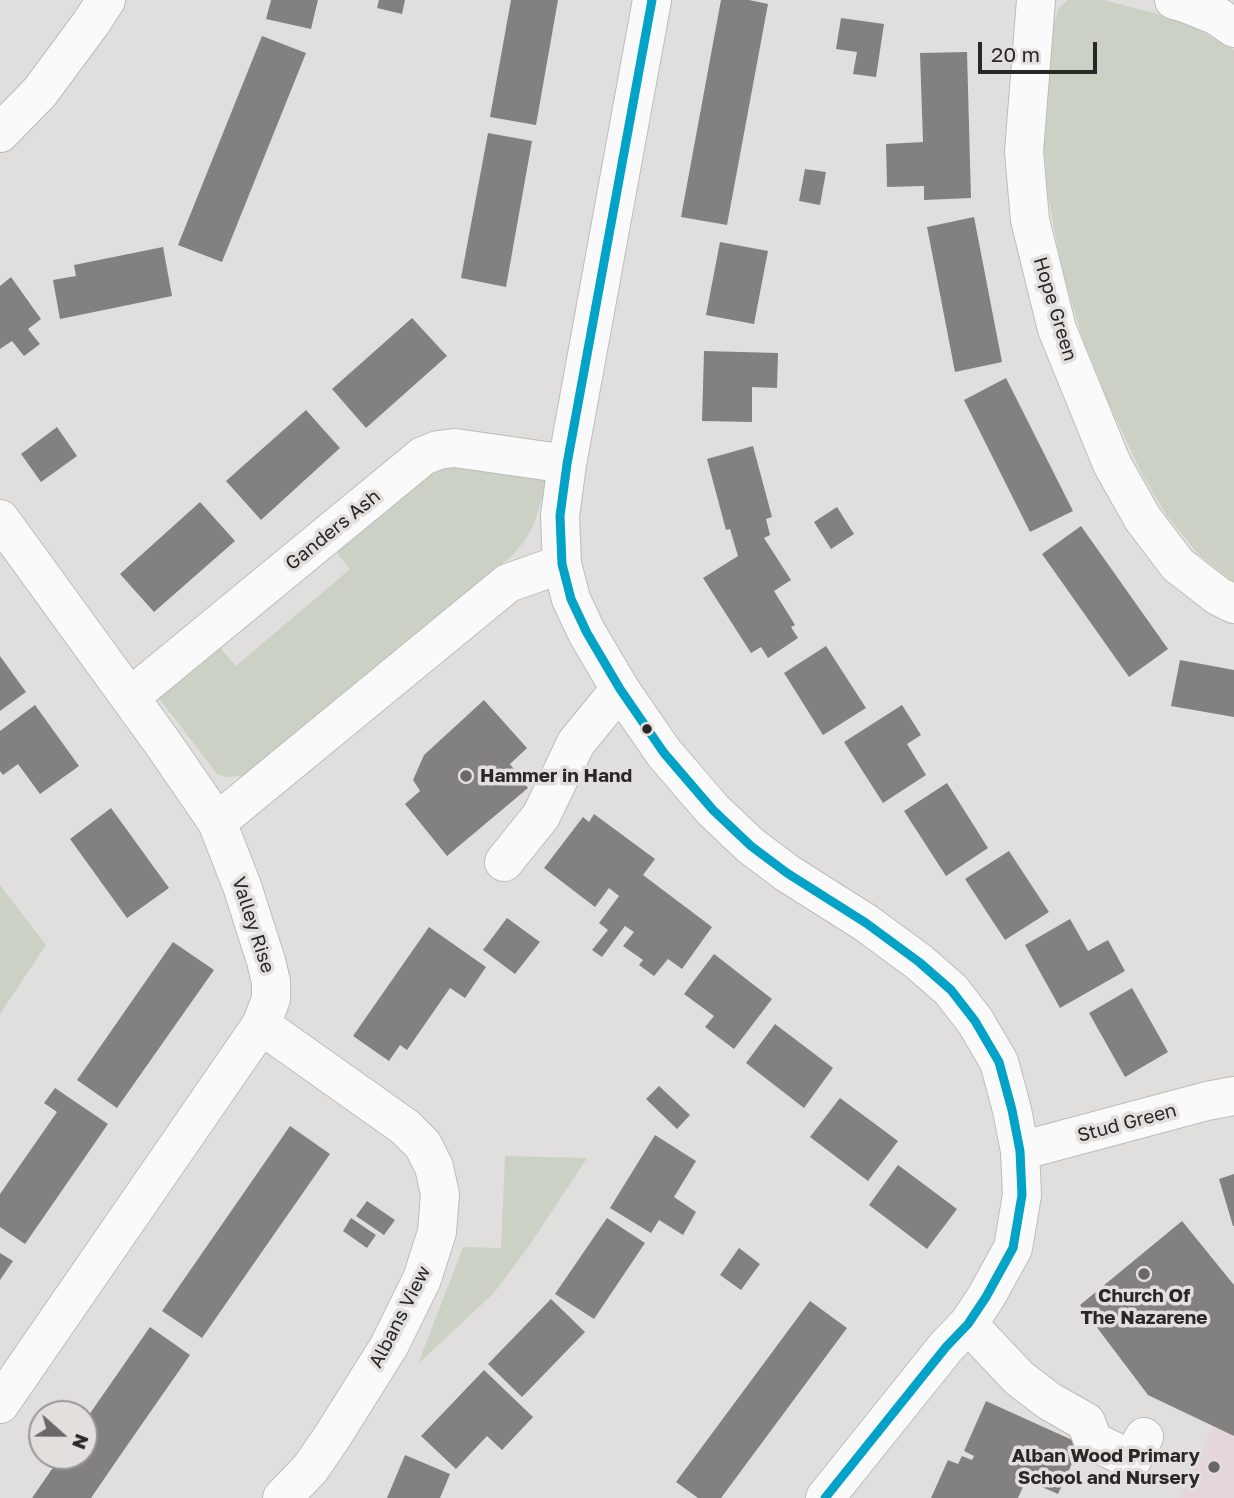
<!DOCTYPE html>
<html>
<head>
<meta charset="utf-8">
<style>
	body { margin:0 }
	#map { position:relative; width:1234px; height:1498px; overflow:hidden; background:#e1dfde; font-family:"Golos Text",sans-serif }
	canvas { display:block }
	.north { position:absolute; left:28px; top:1400px; width:70px; height:70px; box-sizing:border-box; background:#e2dfdd; border:2px solid #989694; border-radius:50%; rotate:111deg; font-size:19px; font-weight:700; line-height:28px; text-align:center; color:#292827 }
	.north::after { content:''; display:block; margin:auto; width:24px; height:32px; background:#696867; clip-path:polygon(50% 0,100% 100%,50% 72%,0 100%) }
	.scale { position:absolute; left:978px; top:42px; width:119px; height:32px; box-sizing:border-box; border:4px solid #292827; border-top:0; padding-left:9px; font-size:21px; line-height:24px; white-space:nowrap; color:#292827; -webkit-text-stroke:5px #e2dfdd; paint-order:stroke }
</style>
</head>
<body>
<div id="map">
<canvas width="1234" height="1498"></canvas>
<div class="north">N</div>
<div class="scale">20 m</div>
</div>
<script>
const c = document.querySelector('canvas').getContext('2d');
c.lineJoin = 'round';
function fillPath(path, color) {
  c.fillStyle = color;
  c.fill(path, 'evenodd');
}
function poly(rows) {
  const path = new Path2D();
  for (const r of rows) {
    path.moveTo(r[0], r[1]);
    for (let i = 2; i < r.length; i += 2) path.lineTo(r[i], r[i + 1]);
  }
  return path;
}
function stroke(path, color, width, dash) {
  c.strokeStyle = color;
  c.lineWidth = width;
  c.lineCap = dash ? 'butt' : 'round';
  c.setLineDash(dash || []);
  c.stroke(path);
}
function drawText(font, color, halo, rows, align = 'center') {
  c.font = font + ' "Golos Text",sans-serif';
  c.lineWidth = 7;
  c.setLineDash([]);
  c.textBaseline = 'middle';
  c.strokeStyle = halo;
  c.fillStyle = color;
  for (const [text, x, y, turn = 0] of rows) {
    c.save();
    c.translate(x, y);
    c.rotate((+turn || 0) * Math.PI / 180);
    c.textAlign = isNaN(turn) ? turn : align;
    if (halo) c.strokeText(text, 0, 0);
    c.fillText(text, 0, 0);
    c.restore();
  }
}
fillPath(poly([
	[1213,1426,1234,1436,1234,1498,1179,1498]
]), '#e4d6da');
fillPath(poly([
	[1068,0,1104,0,1154,13,1192,26,1234,50,1234,583,1198,554,1167,516,1142,474,1109,404,1083,340,1063,274,1048,196,1043,133,1050,36,1059,8],
	[440,461,543,476,546,487,533,526,525,540,514,554,258,772,242,776,226,777,217,774,155,693,217,644,236,666,350,569,332,546],
	[0,885,46,945,0,1014],
	[505,1156,587,1158,531,1243,494,1293,418,1364,463,1247,501,1248]
]), '#ccd1c5');
fillPath(poly([
	[271,0,318,0,311,29,266,19],
	[379,0,405,0,402,14,377,8],
	[511,0,558,0,536,125,490,117],
	[721,0,749,0,768,4,727,225,681,217],
	[841,18,884,24,876,77,853,74,857,52,836,49],
	[262,36,306,53,222,262,178,245],
	[967,52,971,198,924,200,924,186,887,187,886,144,923,142,920,53],
	[488,133,532,141,506,287,461,278],
	[805,169,826,172,820,205,799,201],
	[974,217,1002,362,955,372,927,227],
	[720,242,768,251,754,324,706,315],
	[163,247,172,296,60,319,53,280,76,276,74,265],
	[11,277,41,319,28,329,40,344,24,356,12,341,0,349,0,286],
	[412,318,447,356,366,428,332,389],
	[704,351,778,353,777,388,752,387,752,422,702,421],
	[1006,378,1073,511,1030,532,964,400],
	[306,410,340,448,261,520,226,481],
	[57,427,77,456,41,482,21,454],
	[753,446,772,517,766,519,770,535,764,538,791,580,774,591,795,625,791,627,798,638,768,658,761,647,751,653,703,578,738,556,730,529,726,530,707,459],
	[200,502,235,541,154,612,120,574],
	[837,507,854,534,831,549,814,522],
	[1081,526,1168,649,1129,677,1042,554],
	[826,646,866,708,823,735,784,673],
	[0,656,26,692,0,711],
	[1180,660,1234,670,1234,717,1171,706],
	[484,700,527,748,510,764,528,788,447,856,405,804,420,791,413,780,424,755],
	[35,705,79,766,40,794,18,764,3,775,0,771,0,731],
	[902,705,921,735,907,744,926,775,883,803,844,742],
	[947,783,988,848,946,876,904,811],
	[111,808,169,888,127,918,70,839],
	[594,814,655,859,643,875,712,927,682,969,668,959,654,976,639,965,643,960,623,946,634,932,625,926,602,957,592,950,608,930,599,923,619,896,609,888,595,907,544,868,583,817,589,822],
	[1009,851,1049,912,1005,940,965,879],
	[507,918,540,942,515,974,483,950],
	[1070,919,1088,951,1108,940,1125,971,1060,1008,1025,945],
	[429,927,486,967,465,998,450,988,407,1050,400,1045,389,1061,353,1036],
	[173,942,214,970,117,1108,77,1080],
	[714,954,772,999,734,1049,705,1027,714,1016,684,994],
	[1132,988,1168,1052,1125,1077,1089,1013],
	[775,1024,833,1068,804,1108,746,1063],
	[659,1086,690,1115,677,1129,646,1099],
	[55,1088,108,1124,25,1244,0,1227,0,1194,57,1112,44,1103],
	[840,1098,898,1141,868,1181,810,1137],
	[290,1126,330,1154,202,1338,162,1311],
	[655,1135,696,1161,674,1197,696,1212,683,1235,659,1220,651,1233,610,1208],
	[898,1165,957,1209,927,1249,869,1205],
	[1234,1174,1234,1226,1233,1226,1219,1179],
	[367,1201,395,1220,384,1235,356,1216],
	[351,1218,376,1235,367,1248,343,1231],
	[607,1218,645,1243,594,1319,555,1294],
	[1182,1221,1234,1285,1234,1436,1148,1395,1080,1305],
	[739,1248,760,1264,741,1290,720,1275],
	[0,1253,13,1261,0,1280],
	[551,1299,585,1332,522,1397,488,1364],
	[810,1301,847,1328,721,1498,698,1498,676,1482],
	[150,1327,190,1355,126,1447,91,1498,32,1498,61,1456,84,1456,84,1422],
	[484,1370,533,1417,502,1450,487,1436,456,1469,421,1436],
	[986,1401,1081,1444,1058,1494,1026,1480,1018,1498,931,1498,948,1460,958,1464,962,1456,972,1460,974,1456,964,1451],
	[405,1455,450,1474,440,1498,387,1498]
]), '#828180');
const minor = poly([
	[652,0,567,464,560,516,562,564,571,599,587,633,620,689,664,753,713,810,751,846,787,873,866,923,919,962,951,990,975,1021,999,1062,1012,1110,1020,1151,1022,1195,1013,1248,986,1297,968,1324,946,1347,825,1498],
	[1036,0,1024,152,1030,220,1057,329,1112,464,1143,519,1178,565,1218,596,1234,604],
	[1174,0,1185,3,1217,16,1234,28],
	[0,133,40,92,91,23,106,0],
	[0,519,162,742,217,822,242,886,266,961,271,982,271,999,261,1025,0,1404],
	[130,697,423,456,438,450,455,448,567,464],
	[217,822,508,583,562,564],
	[504,862,541,816,576,743,620,689],
	[261,1025,405,1127,423,1145,434,1167,440,1194,437,1232,422,1279,389,1346,332,1437,310,1469,282,1498],
	[1020,1151,1207,1101,1234,1096],
	[968,1324,1019,1378,1049,1401,1086,1422,1093,1441,1132,1460,1144,1437]
]);
stroke(minor, '#bdbcbb', 40);
stroke(minor, '#fafafa', 38);
stroke(poly([
	[652,0,567,464,560,516,562,564,571,599,587,633,620,689,664,753,713,810,751,846,787,873,866,923,919,962,951,990,975,1021,999,1062,1012,1110,1020,1151,1022,1195,1013,1248,986,1297,968,1324,946,1347,825,1498]
]), '#02a3c6', 9);
for (const [x, y, r, color] of [
	[647,729,6,"#292827"],
	[466,776,7,"#696867"],
	[1144,1274,7,"#696867"],
	[1214,1467,7,"#696867"]
]) {
  const dot = new Path2D();
  dot.arc(x, y, r, 0, 2 * Math.PI);
  c.fillStyle = color;
  c.fill(dot);
  stroke(dot, '#e2dfdd', 2.5);
}
drawText('19px', '#292827', '#e2dfdd', [
	["Hope Green",1055,309,73],
	["Ganders Ash",333,530,-39],
	["Valley Rise",253,925,72],
	["Stud Green",1127,1123,-15],
	["Albans View",400,1317,-63]
]);
drawText('bold 19px', '#292827', '#e2dfdd', [
	["Hammer in Hand",480,776],
	["Church Of",1144,1296,"center"],
	["The Nazarene",1144,1318,"center"],
	["Alban Wood Primary",1200,1456,"right"],
	["School and Nursery",1200,1478,"right"]
], 'left');
</script>
</body>
</html>
